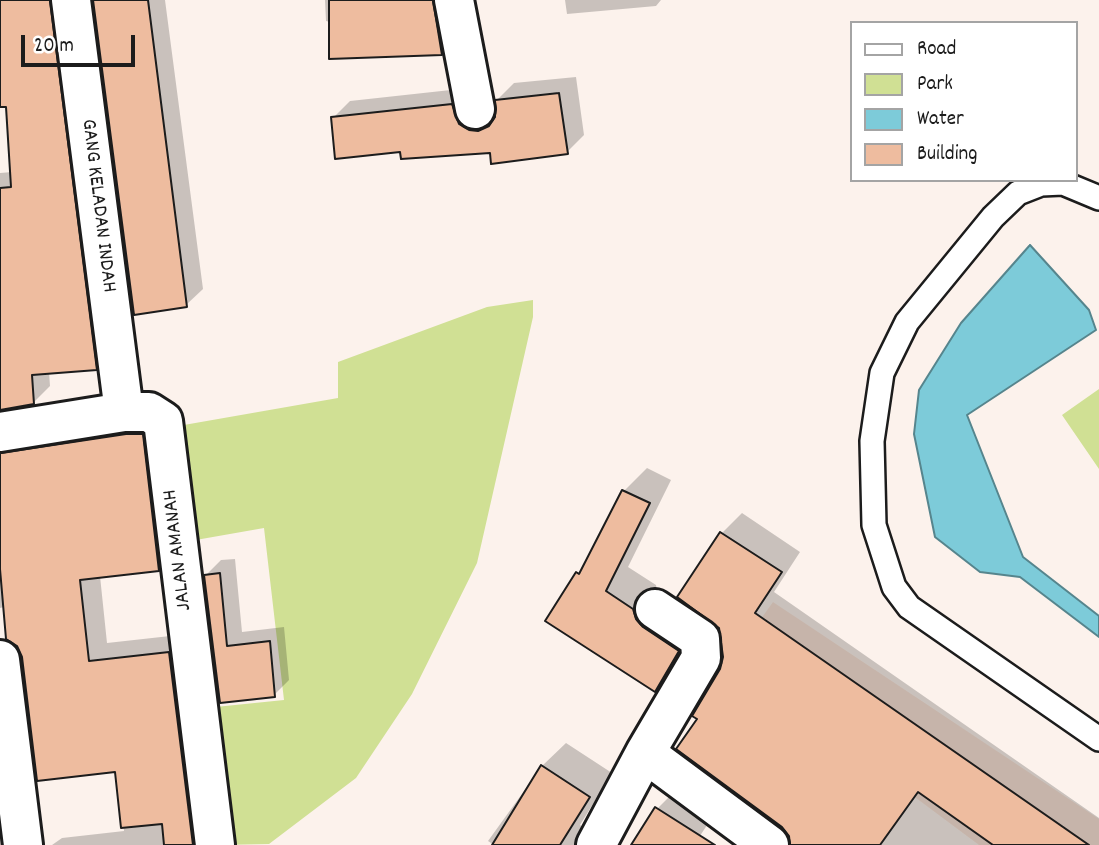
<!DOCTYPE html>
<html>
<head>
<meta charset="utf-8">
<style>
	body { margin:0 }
	#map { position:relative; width:1099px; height:845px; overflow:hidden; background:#fcf2ec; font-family:Dekko,sans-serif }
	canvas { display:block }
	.legend { position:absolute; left:850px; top:21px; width:228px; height:161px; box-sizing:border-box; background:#fff; border:2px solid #a4a4a4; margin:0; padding:9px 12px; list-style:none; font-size:21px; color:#1c1c1c }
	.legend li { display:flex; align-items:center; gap:14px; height:35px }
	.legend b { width:35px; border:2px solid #a4a4a4 }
	.scale { position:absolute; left:21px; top:35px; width:114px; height:32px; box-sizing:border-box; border:4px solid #1c1c1c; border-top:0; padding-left:9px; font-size:21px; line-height:24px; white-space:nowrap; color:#1c1c1c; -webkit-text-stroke:5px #fff; paint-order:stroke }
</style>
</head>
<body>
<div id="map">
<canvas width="1099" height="845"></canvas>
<ul class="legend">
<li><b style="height:9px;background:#fff"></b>Road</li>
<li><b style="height:19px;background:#d0e094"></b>Park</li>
<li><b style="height:19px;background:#7dcbd9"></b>Water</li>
<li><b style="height:19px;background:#eebc9f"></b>Building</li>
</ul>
<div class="scale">20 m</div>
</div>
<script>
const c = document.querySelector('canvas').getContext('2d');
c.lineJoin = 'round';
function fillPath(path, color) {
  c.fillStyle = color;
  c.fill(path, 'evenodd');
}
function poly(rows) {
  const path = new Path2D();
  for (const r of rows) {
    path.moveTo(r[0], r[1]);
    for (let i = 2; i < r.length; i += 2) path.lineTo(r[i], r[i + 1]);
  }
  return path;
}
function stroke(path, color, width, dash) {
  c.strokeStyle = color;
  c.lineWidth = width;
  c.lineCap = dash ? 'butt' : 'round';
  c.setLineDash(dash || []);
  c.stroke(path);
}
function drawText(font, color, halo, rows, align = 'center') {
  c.font = font + ' Dekko,sans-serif';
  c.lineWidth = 6;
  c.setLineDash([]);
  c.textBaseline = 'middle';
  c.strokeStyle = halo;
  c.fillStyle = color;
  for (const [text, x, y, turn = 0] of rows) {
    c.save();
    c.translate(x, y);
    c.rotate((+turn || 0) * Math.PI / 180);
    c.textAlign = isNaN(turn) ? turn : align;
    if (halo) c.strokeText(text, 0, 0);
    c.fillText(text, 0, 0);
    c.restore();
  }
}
fillPath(poly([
	[773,602,1099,819,1099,845,979,845,731,660]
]), '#f8e2d5');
fillPath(poly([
	[533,300,533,317,477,563,412,694,356,778,269,844,219,845,196,709,284,700,264,528,173,544,161,429,338,398,338,362,487,307],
	[1099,389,1099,469,1062,415]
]), '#d0e094');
const water = poly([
	[1030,245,1089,310,1096,330,967,415,1023,557,1099,616,1099,637,1020,577,980,572,935,537,914,434,919,390,961,323,1030,245]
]);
fillPath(water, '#7dcbd9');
stroke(water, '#56858d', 2);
fillPath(poly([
	[3,0,67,0,112,352,96,369,49,372,50,386,33,403,0,408,0,173,12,172,8,105,0,106],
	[95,0,165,0,203,289,186,305],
	[325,0,449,0,456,39,442,53,326,21],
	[565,0,661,0,656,6,567,14],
	[576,77,584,135,567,152,402,150,333,118,350,101,469,88,486,113,497,114,497,100,514,83],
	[165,444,177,551,158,570,100,576,107,643,188,634,221,845,52,845,62,838,124,831,117,770,23,657,4,607,0,608,0,463],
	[647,468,671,480,628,567,656,585,658,596,701,628,678,667,655,690,547,620,586,565,624,491],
	[742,513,800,552,774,592,1099,818,1099,845,807,845,700,719,725,657,720,627,679,597,722,533],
	[235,559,242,632,284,627,289,680,274,695,221,701,206,575,221,560],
	[566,743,612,773,580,825,598,837,590,845,494,845,488,841,542,766],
	[0,779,32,845,0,845],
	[674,792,713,816,694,845,633,845,657,809]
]), '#0003');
const building = poly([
	[0,0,50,0,97,370,32,375,34,404,0,410,0,188,11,187,6,107,0,107,0,0],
	[93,0,148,0,187,307,134,315,93,0],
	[329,0,433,0,442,55,329,59,329,0],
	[559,93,568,154,491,164,490,153,401,159,400,152,335,159,331,117,452,104,459,124,469,130,478,131,489,126,495,117,495,100,559,93],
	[126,434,143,434,159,571,80,580,89,661,169,652,193,845,164,845,162,824,121,828,115,772,37,781,22,657,17,646,6,639,0,569,0,453,126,434],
	[622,490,650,503,606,591,633,609,636,619,643,627,679,651,655,692,545,621,576,572,579,574,622,490],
	[720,532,782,572,755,613,1089,845,993,845,918,792,880,845,790,845,789,836,782,827,676,749,697,719,692,716,720,669,723,657,719,628,677,597,720,532],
	[220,573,227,646,270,641,275,697,220,703,204,575,220,573],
	[541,765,590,797,560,845,492,845,541,765],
	[655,807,715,845,631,845,655,807]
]);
fillPath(building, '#eebc9f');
stroke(building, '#1c1c1c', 2);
const service = poly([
	[1099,198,1063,183,1041,184,1018,193,993,217,907,322,882,373,872,441,874,525,894,587,909,607,1099,739]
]);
const minor = poly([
	[71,0,124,412],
	[454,0,475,109],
	[0,432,124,412,149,412,163,421,215,845],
	[0,660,23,845],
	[645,753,701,658,700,639,655,609],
	[596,845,645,753,769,845]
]);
stroke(service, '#1c1c1c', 28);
stroke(minor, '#1c1c1c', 44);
stroke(service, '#fff', 23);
stroke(minor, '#fff', 38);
drawText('21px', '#1c1c1c', '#fff', [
	["GANG KELADAN INDAH",97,206,83],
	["JALAN AMANAH",179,550,-97]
]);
</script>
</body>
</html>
